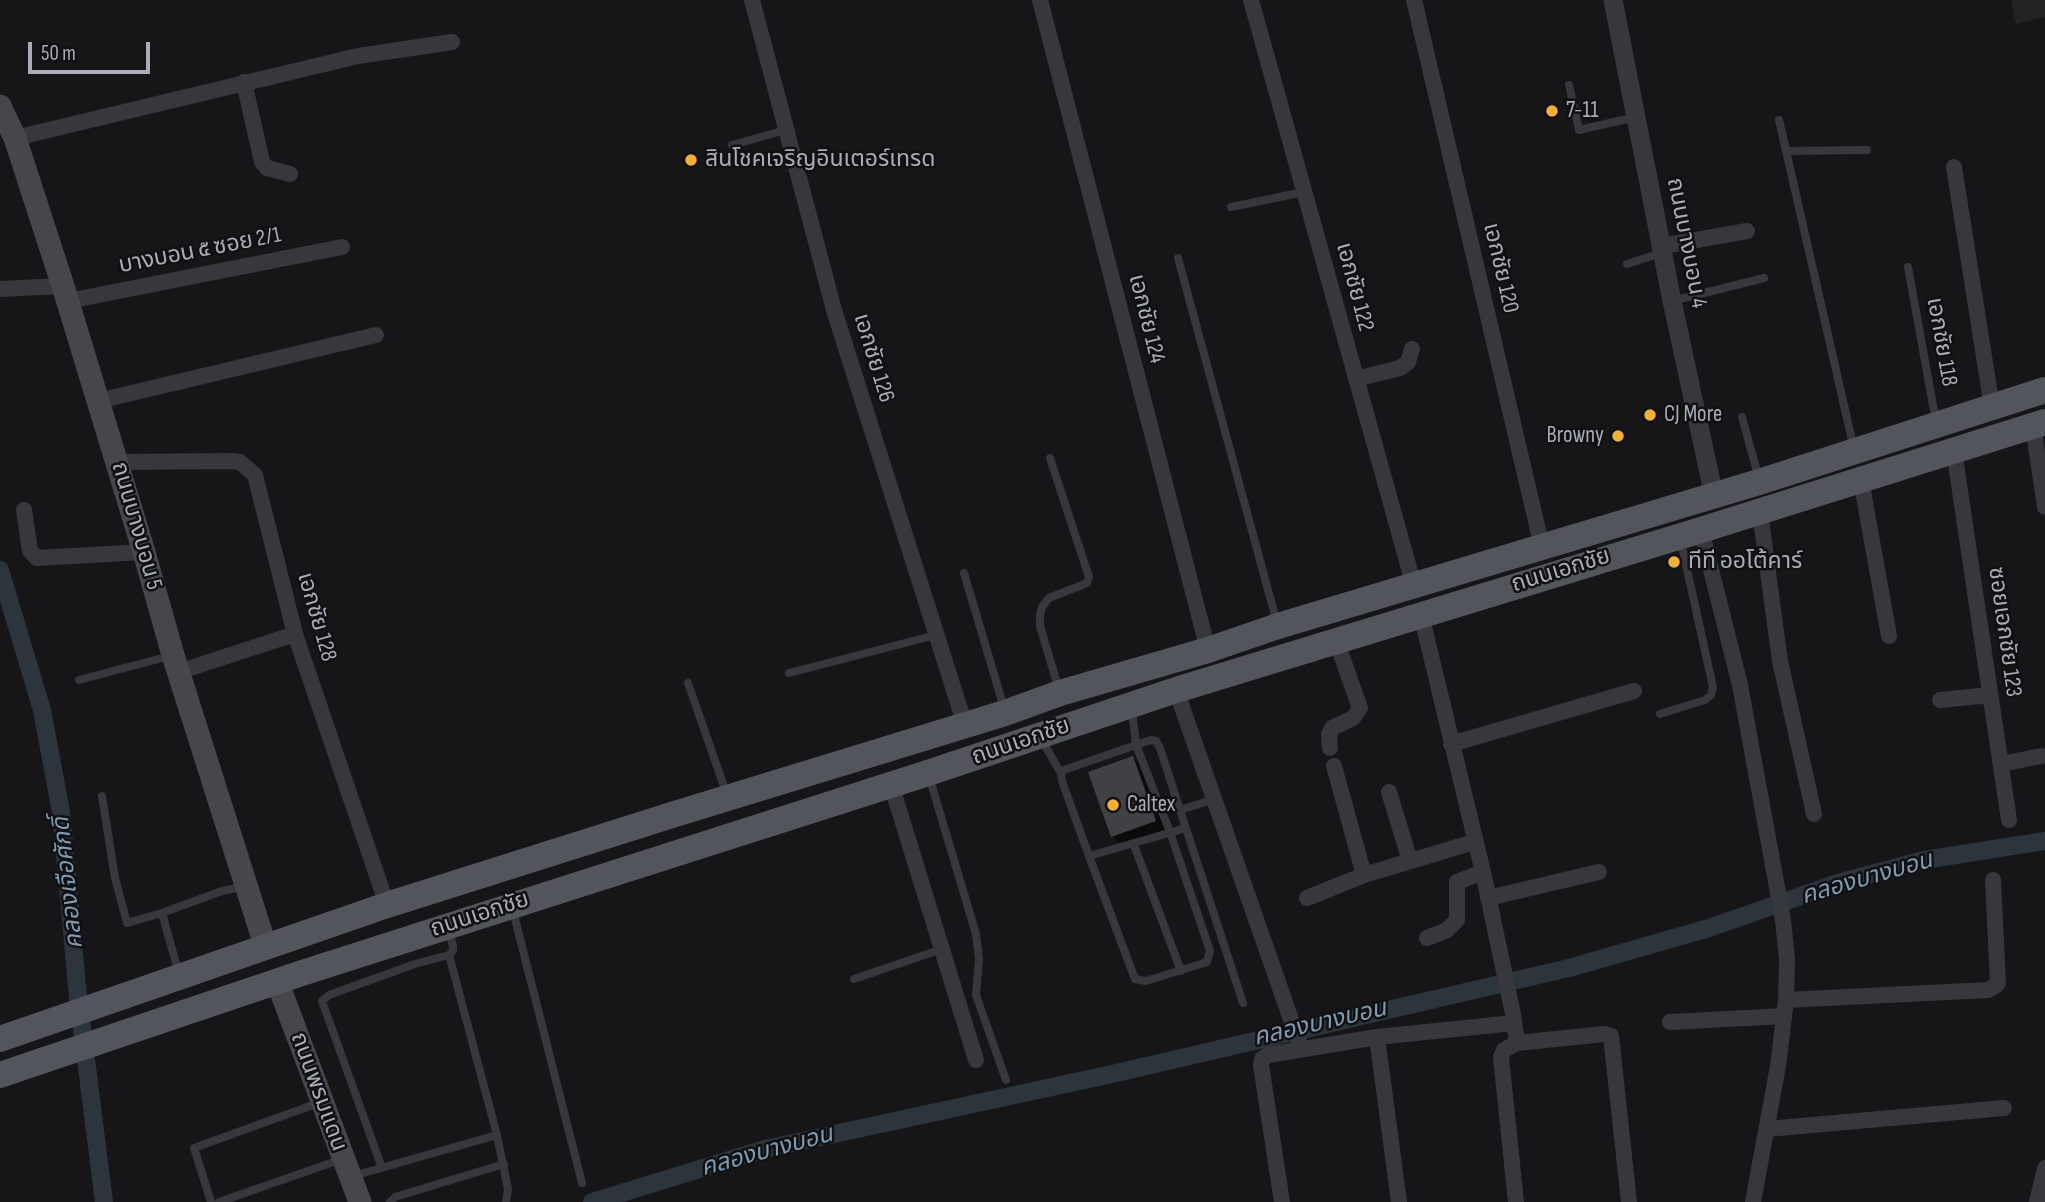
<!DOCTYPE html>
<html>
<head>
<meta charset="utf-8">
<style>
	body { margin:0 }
	#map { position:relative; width:2045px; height:1202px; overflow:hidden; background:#161618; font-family:"Sofia Sans Condensed",sans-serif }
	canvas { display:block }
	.scale { position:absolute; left:28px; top:42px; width:122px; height:32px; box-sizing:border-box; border:4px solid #a8adb8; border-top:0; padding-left:9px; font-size:21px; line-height:24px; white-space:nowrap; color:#a8adb8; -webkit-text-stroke:5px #111113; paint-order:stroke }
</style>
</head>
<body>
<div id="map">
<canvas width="2045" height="1202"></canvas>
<div class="scale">50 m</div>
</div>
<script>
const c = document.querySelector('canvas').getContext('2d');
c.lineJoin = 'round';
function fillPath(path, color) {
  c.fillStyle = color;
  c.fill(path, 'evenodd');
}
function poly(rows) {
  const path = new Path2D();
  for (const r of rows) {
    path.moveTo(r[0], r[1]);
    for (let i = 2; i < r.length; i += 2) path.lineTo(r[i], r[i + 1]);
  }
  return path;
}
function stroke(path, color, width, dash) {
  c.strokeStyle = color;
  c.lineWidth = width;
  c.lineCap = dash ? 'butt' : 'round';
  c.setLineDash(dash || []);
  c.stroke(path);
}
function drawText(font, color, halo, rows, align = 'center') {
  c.font = font + ' "Sofia Sans Condensed","Noto Sans Thai",sans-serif';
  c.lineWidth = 5;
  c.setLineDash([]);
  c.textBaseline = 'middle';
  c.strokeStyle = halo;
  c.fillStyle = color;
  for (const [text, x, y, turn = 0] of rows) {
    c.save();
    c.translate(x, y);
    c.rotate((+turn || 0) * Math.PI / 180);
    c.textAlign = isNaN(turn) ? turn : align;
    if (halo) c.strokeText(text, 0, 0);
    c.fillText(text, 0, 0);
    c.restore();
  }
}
fillPath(poly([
	[2011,0,2045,0,2045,17,2016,24]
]), '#222225');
fillPath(poly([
	[1133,758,1144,769,1166,832,1124,847,1113,836]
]), '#0007');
stroke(poly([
	[0,570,42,710,61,812,78,996,104,1202],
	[592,1202,765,1149,1112,1074,1569,968,1709,928,1838,883,1924,860,2045,841]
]), '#2c353c', 18);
fillPath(poly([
	[1133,756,1156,821,1111,837,1088,772]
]), '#404145');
stroke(poly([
	[1569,85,1579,130,1636,117],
	[1779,120,1854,449],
	[732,145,786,130],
	[1786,151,1867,150],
	[1231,207,1304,192],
	[1178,258,1277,623],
	[1627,264,1661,253],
	[1908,267,1936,422],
	[1672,301,1764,278],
	[1742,417,1759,479],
	[1050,458,1089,577,1087,583,1049,598,1042,607,1040,615,1040,626,1059,690],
	[964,573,1004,708],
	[789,673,936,635],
	[79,680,170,656],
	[688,683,727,795],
	[1132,710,1136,745,1170,832,1210,951,1207,962,1146,981,1135,979,1089,856,1062,781,1061,773,1064,770,1136,745,1151,740,1156,741,1160,748,1180,810,1215,799],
	[1660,714,1705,700,1711,695,1713,687,1681,542],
	[1041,739,1061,773],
	[929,776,976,934,979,959,976,995,1006,1080],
	[102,796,115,878,127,923,162,913,179,974],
	[1180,810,1243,1003],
	[1134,845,1181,971],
	[1089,856,1186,828],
	[513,911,582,1183],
	[162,913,222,891,246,886],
	[449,955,497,1135],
	[854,979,942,949],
	[382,1168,322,1001,329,995,415,964,449,955,453,951,453,946,448,929],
	[353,1176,497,1135,508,1189,506,1202],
	[211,1202,194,1148,321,1102],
	[219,1202,342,1159],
	[390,1202,395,1197,504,1164]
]), '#37383d', 8);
stroke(poly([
	[752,0,834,310,965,725],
	[1040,0,1208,650],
	[1251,0,1414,586],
	[1414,0,1542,547],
	[244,82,262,162,267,168,290,174],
	[15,138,358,56,452,42],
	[1954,167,1992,407],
	[1662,246,1747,231],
	[0,289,63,286],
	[68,301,342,247],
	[1356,379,1400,368,1408,362,1412,349],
	[98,401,376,335],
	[2033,426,2045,507],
	[1954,451,2009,820],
	[117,462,232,461,240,462,255,475,295,634,387,905],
	[1861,480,1889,636],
	[24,510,30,551,37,558,144,552],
	[1760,512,1780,661,1814,814],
	[1701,530,1740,685,1783,920,1787,960,1786,1000,1778,1066,1753,1202],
	[1421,614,1483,872,1513,1014,1517,1043,1504,1050,1501,1057,1516,1202],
	[178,672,295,634],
	[1176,690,1301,1048],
	[1940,700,1990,695],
	[1451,744,1634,691],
	[1330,748,1329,734,1332,728,1353,718,1360,708,1336,640],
	[2001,764,2041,756],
	[1334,766,1364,875],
	[891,784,976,1060],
	[1389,792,1410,861],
	[1307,898,1364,875,1474,842],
	[1488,898,1599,872],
	[1427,938,1447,930,1457,920,1457,882,1483,872],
	[1786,1000,1988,990,1995,986,1998,983,1993,880],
	[1670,1022,1784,1016],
	[1377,1037,1514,1023],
	[1517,1043,1604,1034,1611,1036,1629,1202],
	[1767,1129,2004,1108],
	[1282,1202,1261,1065,1262,1059,1268,1055,1377,1037,1399,1202],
	[2037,1202,2045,1168]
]), '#37383d', 16);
stroke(poly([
	[1613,0,1672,301,1714,496]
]), '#37383d', 19);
stroke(poly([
	[0,106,15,138,63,286,144,552,173,655,266,948],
	[277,981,360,1202]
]), '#45474d', 23);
stroke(poly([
	[0,1039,387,905,675,814,1005,713,1060,693,1208,650,1278,626,1759,482,2045,390],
	[0,1075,302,973,928,773,1176,690,1701,530,2045,422]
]), '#53555c', 26);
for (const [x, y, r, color] of [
	[1552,111,7,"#f2b134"],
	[691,160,7,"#f2b134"],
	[1650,415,7,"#f2b134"],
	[1618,436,7,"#f2b134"],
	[1674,562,7,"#f2b134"],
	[1113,805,7,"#f2b134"]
]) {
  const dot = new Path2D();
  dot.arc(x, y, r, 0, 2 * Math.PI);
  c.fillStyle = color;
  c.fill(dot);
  stroke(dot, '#111113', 2.5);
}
drawText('23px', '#a8adb8', '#111113', [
	["7-11",1566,111],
	["สินโชคเจริญอินเตอร์เทรด",705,160],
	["CJ More",1664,415],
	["Browny",1604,436,"right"],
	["ทีที ออโต้คาร์",1688,562],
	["Caltex",1127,805]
], 'left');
drawText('23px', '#a8adb8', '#111113', [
	["ถนนบางบอน 4",1686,243,79],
	["บางบอน ๕ ซอย 2/1",200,251,-11],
	["เอกชัย 120",1500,268,77],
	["เอกชัย 122",1354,287,75],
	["เอกชัย 124",1146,319,76],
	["เอกชัย 118",1941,342,80],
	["เอกชัย 126",873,358,73],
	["ถนนบางบอน 5",136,526,74],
	["ถนนเอกชัย",1561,571,-17],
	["เอกชัย 128",316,617,74],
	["ซอยเอกชัย 123",2004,632,82],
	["ถนนเอกชัย",1021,742,-19],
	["ถนนเอกชัย",480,915,-18],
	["ถนนพรมแดน",318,1092,70]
]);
drawText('italic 24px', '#7f9bb3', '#111113', [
	["คลองบางบอน",1867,879,-16],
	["คลองเจือศักดิ์",69,883,-96],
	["คลองบางบอน",1320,1024,-13],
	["คลองบางบอน",767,1152,-15]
]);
</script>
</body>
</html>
